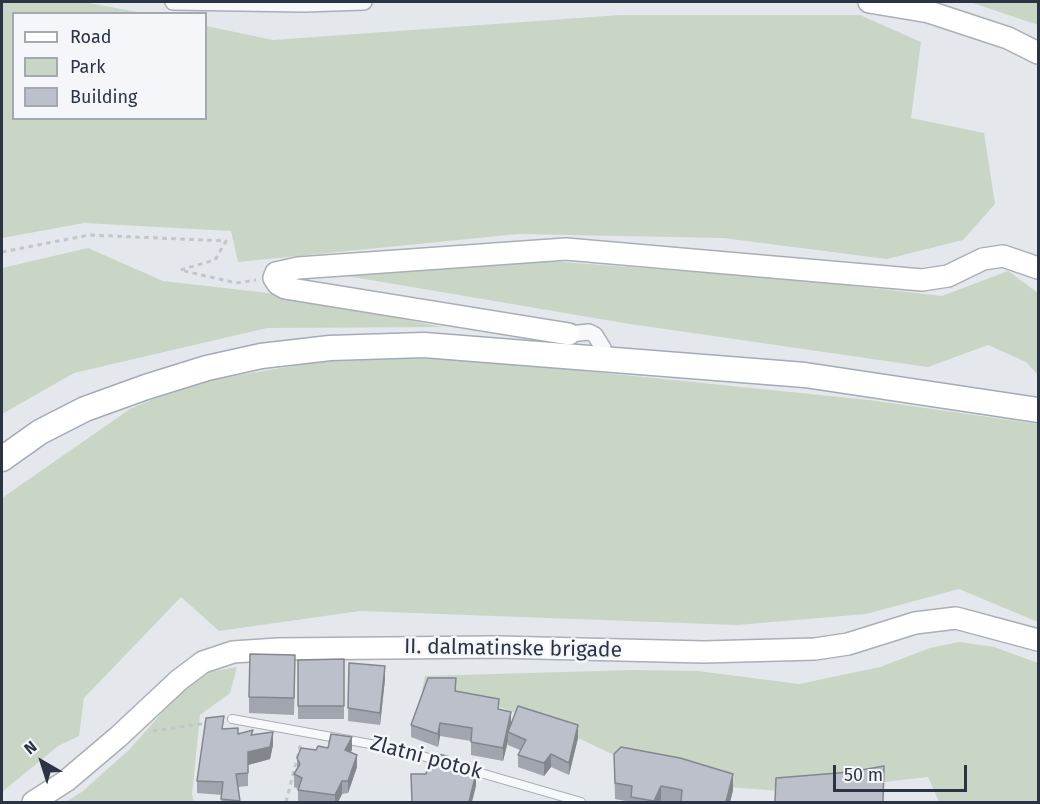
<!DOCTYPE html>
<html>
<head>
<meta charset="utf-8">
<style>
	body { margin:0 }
	#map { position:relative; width:1040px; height:804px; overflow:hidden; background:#e4e7ec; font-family:"Fira Sans",sans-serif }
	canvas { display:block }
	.frame { position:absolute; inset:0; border:3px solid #2b3445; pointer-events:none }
	.legend { position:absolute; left:12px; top:12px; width:195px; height:108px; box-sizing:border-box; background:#f4f6f9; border:2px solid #a4a8b1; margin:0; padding:8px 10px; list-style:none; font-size:18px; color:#2b3445 }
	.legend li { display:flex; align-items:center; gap:12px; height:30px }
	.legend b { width:30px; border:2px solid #a4a8b1 }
	.north { position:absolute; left:12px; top:732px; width:60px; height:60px; -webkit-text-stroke:4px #f4f6f9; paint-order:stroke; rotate:321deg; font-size:16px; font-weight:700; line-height:24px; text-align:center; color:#2b3445 }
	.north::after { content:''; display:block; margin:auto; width:21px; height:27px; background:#2b3445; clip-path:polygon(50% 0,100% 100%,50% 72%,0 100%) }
	.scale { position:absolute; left:833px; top:765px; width:134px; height:27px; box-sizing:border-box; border:3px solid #2b3445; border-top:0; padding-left:8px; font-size:18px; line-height:21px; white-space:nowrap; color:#2b3445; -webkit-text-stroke:4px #f4f6f9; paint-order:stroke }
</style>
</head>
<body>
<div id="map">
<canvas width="1040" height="804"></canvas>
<div class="frame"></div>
<ul class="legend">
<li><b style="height:8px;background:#fff"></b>Road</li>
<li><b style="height:16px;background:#c9d6c5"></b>Park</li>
<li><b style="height:16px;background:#bbc0ca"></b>Building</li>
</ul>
<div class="north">N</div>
<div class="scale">50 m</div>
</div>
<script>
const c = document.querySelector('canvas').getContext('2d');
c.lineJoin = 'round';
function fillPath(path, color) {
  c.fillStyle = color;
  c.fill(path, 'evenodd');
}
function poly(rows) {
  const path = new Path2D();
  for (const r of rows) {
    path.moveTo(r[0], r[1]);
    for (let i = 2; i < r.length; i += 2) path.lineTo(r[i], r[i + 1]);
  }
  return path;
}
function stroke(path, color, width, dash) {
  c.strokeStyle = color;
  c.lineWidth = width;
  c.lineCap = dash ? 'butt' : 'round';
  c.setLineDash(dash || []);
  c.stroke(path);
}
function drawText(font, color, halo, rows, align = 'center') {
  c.font = font + ' "Fira Sans",sans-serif';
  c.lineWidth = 5;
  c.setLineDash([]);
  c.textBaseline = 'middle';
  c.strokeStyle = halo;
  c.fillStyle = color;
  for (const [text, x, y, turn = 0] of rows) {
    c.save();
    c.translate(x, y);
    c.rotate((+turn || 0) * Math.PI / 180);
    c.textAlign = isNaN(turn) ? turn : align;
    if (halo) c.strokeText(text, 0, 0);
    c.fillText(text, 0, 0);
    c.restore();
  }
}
fillPath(poly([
	[2,2,83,2,143,13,14,14,14,118,206,118,206,26,273,40,620,15,860,15,921,42,911,118,984,133,995,204,963,240,887,259,723,238,518,234,238,262,231,231,84,223,2,238],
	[970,2,1038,2,1038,25],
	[88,248,163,281,268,293,443,327,267,328,74,373,2,414,2,268],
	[535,260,803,280,942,296,1008,271,1038,293,1038,375,1026,362,988,345,928,367,630,324,341,275],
	[348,357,467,359,869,400,1038,424,1038,622,959,589,866,614,737,625,360,611,219,631,181,597,84,698,79,736,58,746,2,792,2,498,130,409,190,383],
	[959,642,994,647,1038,663,1038,802,939,802,928,777,794,792,727,787,625,760,552,726,477,699,422,690,425,676,633,670,698,671,799,684,880,667,930,648],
	[237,667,230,693,200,715,192,795,194,802,66,802,83,791,130,749,196,674]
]), '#c9d6c5');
const lane = poly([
	[232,719,398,749,581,802]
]);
const street = poly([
	[173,2,304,4,364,2],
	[569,334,589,332,595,335,603,348,604,359]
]);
const secondary = poly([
	[869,2,929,12,1008,38,1038,53],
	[569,334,285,288,278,284,274,278,276,273,298,268,566,249,922,280,948,276,983,259,1003,256,1038,268],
	[33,802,66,781,118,737,179,680,203,662,233,652,278,649,497,647,704,652,815,649,848,644,915,623,956,618,1038,640]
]);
const primary = poly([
	[2,459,40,432,85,409,146,387,207,368,261,356,330,348,424,345,805,375,1038,410]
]);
stroke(lane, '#a9aeb7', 10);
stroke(street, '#a9aeb7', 18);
stroke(secondary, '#a9aeb7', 24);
stroke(primary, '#a3abb8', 27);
stroke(poly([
	[2,252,89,235,226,241,215,260,180,270,236,283,256,280],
	[153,731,208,723],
	[286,802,301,743]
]), '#c2c5cb', 3, [4.5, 4.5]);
stroke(lane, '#f7f8fa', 8);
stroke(street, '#f7f8fa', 15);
stroke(secondary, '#fff', 21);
stroke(primary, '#fff', 24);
fillPath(poly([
	[344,659,344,719,298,719,298,660],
	[349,663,385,679,380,725,348,721],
	[295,672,294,715,249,713,249,697],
	[456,691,499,709,511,723,578,738,569,775,551,767,544,776,518,767,518,755,520,750,508,745,508,741,503,761,471,755,471,741,440,736,438,747,411,737,411,725],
	[224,729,238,734,253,735,273,745,270,759,248,765,248,786,238,787,240,802,221,802,222,795,197,793,197,781],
	[316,750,352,750,350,752,357,767,348,793,342,794,338,802,298,802,298,789,294,787,294,774,297,769,297,758],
	[614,754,733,790,730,802,631,802,615,799]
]), '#a1a5ae');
fillPath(poly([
	[385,666,385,679,380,725,380,713],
	[511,712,511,725,508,732,508,741,503,761,503,748],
	[440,723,440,736,438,747,438,734],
	[578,725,578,738,569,775,569,763],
	[273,732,273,745,270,759,248,765,248,752],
	[352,737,352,750,345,763,345,750],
	[551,754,551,767,544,776,544,763],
	[357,755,357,767,348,793,348,781],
	[476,773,476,786,472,802,469,802],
	[733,774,733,790,730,802,726,802],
	[342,781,342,794,338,802,335,802,335,795],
	[661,786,661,802,654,802,654,801]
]), '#83868d');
const building = poly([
	[250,654,295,655,294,698,249,697,250,654],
	[344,659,344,706,298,706,298,660,344,659],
	[349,663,385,666,380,713,348,708,349,663],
	[428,678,456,678,455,691,499,699,498,709,511,712,503,748,471,742,472,728,440,723,438,734,411,725,428,678],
	[518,706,578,725,569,763,551,754,544,763,518,755,526,740,508,732,518,706],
	[224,716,222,729,238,728,238,734,253,730,251,735,273,732,270,747,248,752,248,773,236,774,240,801,221,799,223,782,197,781,206,718,224,716],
	[331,734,352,737,345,750,357,755,348,781,342,781,335,795,298,790,302,778,294,774,300,764,297,758,301,748,316,750,318,746,328,748,331,734],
	[621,747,680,758,733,774,726,802,681,802,682,790,661,786,654,801,631,797,632,786,615,783,614,754,621,747],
	[431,753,448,756,449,769,476,773,469,802,412,802,411,774,426,774,431,753],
	[884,766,883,802,775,802,776,778,850,772,884,766]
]);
fillPath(building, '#bbc0ca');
stroke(building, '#83868d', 1.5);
drawText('21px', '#2b3445', '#f4f6f9', [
	["II. dalmatinske brigade",513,649,1],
	["Zlatni potok",426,758,15]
]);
</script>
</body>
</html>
